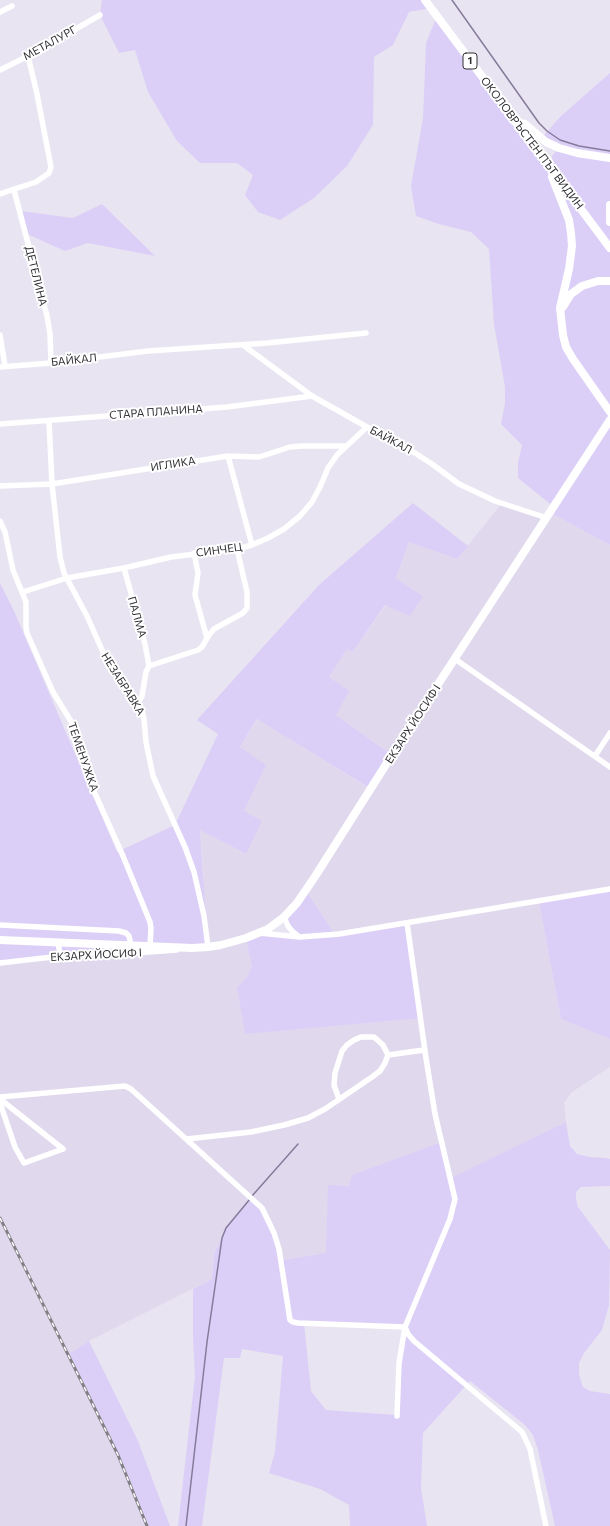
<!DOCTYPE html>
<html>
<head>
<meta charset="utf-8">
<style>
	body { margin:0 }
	canvas { display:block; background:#e8e4f1 }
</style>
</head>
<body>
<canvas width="610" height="1526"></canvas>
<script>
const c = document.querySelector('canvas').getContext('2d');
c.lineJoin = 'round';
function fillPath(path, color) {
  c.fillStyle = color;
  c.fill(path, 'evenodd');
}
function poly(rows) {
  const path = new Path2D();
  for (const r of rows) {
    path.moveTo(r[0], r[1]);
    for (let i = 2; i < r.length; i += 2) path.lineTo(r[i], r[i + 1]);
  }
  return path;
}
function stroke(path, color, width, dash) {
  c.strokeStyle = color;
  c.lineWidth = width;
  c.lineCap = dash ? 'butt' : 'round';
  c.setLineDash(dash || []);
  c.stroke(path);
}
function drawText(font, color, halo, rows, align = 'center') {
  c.font = font + ' Commissioner,sans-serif';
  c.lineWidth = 4;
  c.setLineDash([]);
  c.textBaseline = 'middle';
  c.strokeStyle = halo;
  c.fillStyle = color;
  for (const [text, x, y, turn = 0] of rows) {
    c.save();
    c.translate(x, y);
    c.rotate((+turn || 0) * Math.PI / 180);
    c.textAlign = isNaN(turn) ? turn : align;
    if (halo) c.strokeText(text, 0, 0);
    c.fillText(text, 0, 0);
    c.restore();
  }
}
fillPath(poly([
	[502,503,547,518,551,513,610,545,610,889,539,902,561,1019,610,1039,610,1067,572,1092,564,1103,566,1122,451,1179,340,1186,326,1253,281,1260,251,1198,226,1228,214,1254,212,1279,89,1341,69,1354,118,1455,147,1526,0,1526,0,963,204,878,200,829,245,854,244,811,265,765,240,747,258,719,370,789,392,755,336,715,329,677,347,649,353,652,386,605,423,596,396,578,409,542,457,559],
	[306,890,335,935,237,989,247,977,252,967,268,929]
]), '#e0d9ee');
fillPath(poly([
	[102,0,425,0,431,8,409,12,393,45,374,57,373,125,347,166,314,198,280,220,258,212,245,195,253,175,237,163,200,163,177,141,148,92,135,50,119,53,100,15],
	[437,16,557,177,552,163,552,156,559,148,542,139,545,134,561,116,610,73,610,545,551,513,554,507,518,478,518,463,522,445,501,424,505,403,505,387,494,324,489,249,471,232,439,224,416,216,411,186,423,118,426,43],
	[102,204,155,256,88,243,65,251,25,233,20,211,73,218],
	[413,503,468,546,457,559,409,542,396,578,423,596,410,616,385,605,353,652,347,649,329,677,349,691,336,715,392,755,371,789,257,719,240,747,266,765,244,811,262,821,246,854,200,830,208,947,87,953,0,963,0,583,14,611,117,852,175,825,218,734,197,720,319,585],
	[610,889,610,1039,561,1019,539,902],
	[306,890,335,935,407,923,420,1018,245,1034,237,988,247,977,252,967,246,938,259,933,299,937,284,917],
	[566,1122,570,1146,577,1154,589,1157,604,1158,610,1159,610,1186,581,1187,576,1192,576,1199,578,1207,610,1250,609,1305,602,1330,584,1353,579,1363,579,1375,583,1387,590,1391,610,1394,610,1526,555,1526,538,1450,533,1435,525,1425,470,1381,423,1433,421,1488,427,1526,350,1526,349,1505,320,1489,269,1473,275,1452,283,1356,242,1349,240,1358,224,1358,202,1526,178,1526,195,1376,193,1338,193,1289,212,1279,214,1254,226,1228,251,1198,262,1208,282,1260,326,1253,328,1185,349,1186,352,1175,442,1142,451,1178],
	[304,1323,404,1327,396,1415,326,1410,311,1391],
	[89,1341,138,1441,170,1526,147,1526,118,1455,69,1354]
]), '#dccff7');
stroke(poly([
	[452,0,539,123,547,131,560,140,579,146,610,151],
	[252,1196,298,1144],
	[186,1526,207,1342,222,1238,226,1228,250,1199]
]), '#857b9a', 1.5);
stroke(poly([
	[0,12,12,6],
	[0,70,36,52,100,15],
	[14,190,47,316,50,334,51,363],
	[0,194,36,182,49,173,51,167,37,94,28,56],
	[0,335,5,366],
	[243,345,312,396,367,427,415,453,432,464,459,484,495,501,547,518],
	[0,367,51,363,148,351,267,343,366,333],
	[49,421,52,484,60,557,64,573,87,616,106,659,142,711,144,719,146,742,153,776,185,847,194,872,204,916,208,947],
	[0,424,227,407,312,396],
	[228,456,252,545],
	[0,486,52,484,228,456,259,457,290,447,302,446,346,446],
	[0,521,5,532,13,570,26,602,26,626,27,633,53,692,72,723,77,736,83,763,88,778,123,856,150,922,151,928,150,946],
	[194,553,198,573,195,595,207,638],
	[124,568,145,644,149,666],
	[23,592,67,578,124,568,171,557,237,549,252,545,268,538,284,529,300,516,312,502,320,487,328,468,337,455,367,427],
	[455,659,610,767],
	[137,704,142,696,146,672,149,666,198,650,202,647,209,635,214,629,243,613,247,608,247,592,237,549],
	[595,756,610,733],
	[284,917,288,926,293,932,298,936],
	[407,923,426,1058,435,1114,455,1199,450,1219,405,1327,408,1334,414,1341,522,1432,530,1449,546,1526],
	[0,925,119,931,126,933,129,936,131,945],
	[259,933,300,937,339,934,610,889],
	[58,942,60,955],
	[0,963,87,953,134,953,177,950],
	[0,1097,125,1086,131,1089,262,1208,274,1233,279,1249,290,1320,293,1322,298,1323,405,1327,399,1363,397,1416],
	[0,1099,63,1149],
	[339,1099,334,1085,335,1073,342,1051,347,1045,354,1040,361,1037,374,1037,383,1045,388,1055],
	[0,1103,15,1147,24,1163,63,1149],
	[187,1139,251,1132,284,1125,308,1118,325,1109,372,1077,380,1071,385,1063,388,1055,424,1050]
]), '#fff', 5.5);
stroke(poly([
	[0,940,192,948,208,947,221,945,246,938,268,929,284,917,297,903,316,875,392,755,610,420]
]), '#fff', 8);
stroke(poly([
	[425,0,610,248],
	[515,122,525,124,546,142,559,148,577,153,610,158],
	[552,177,569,220,571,233,572,246,569,269,560,308,563,335,566,347,573,359,610,412],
	[610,205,610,222],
	[563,307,571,294,582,286,598,281,610,281]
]), '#fff', 8);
const rail = poly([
	[0,1218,118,1455,147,1526]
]);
stroke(rail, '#827f87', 3);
stroke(rail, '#fff', 1.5, [4.5]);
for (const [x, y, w] of [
	[470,61,14]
]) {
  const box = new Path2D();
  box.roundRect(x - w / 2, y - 8, w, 16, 3);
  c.fillStyle = '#fff';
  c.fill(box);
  stroke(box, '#323035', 1);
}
drawText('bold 10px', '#323035', null, [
	["1",470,61]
]);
drawText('11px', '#323035', '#fff', [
	["МЕТАЛУРГ",50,43,-29],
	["ОКОЛОВРЪСТЕН ПЪТ ВИДИН",532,143,53],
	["ДЕТЕЛИНА",36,276,76],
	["БАЙКАЛ",74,360,-6],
	["СТАРА ПЛАНИНА",156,412,-4],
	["БАЙКАЛ",391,440,28],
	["ИГЛИКА",173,464,-9],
	["СИНЧЕЦ",219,550,-8],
	["ПАЛМА",137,617,74],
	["НЕЗАБРАВКА",123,684,58],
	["ЕКЗАРХ ЙОСИФ I",413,724,-57],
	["ТЕМЕНУЖКА",83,757,71],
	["ЕКЗАРХ ЙОСИФ I",96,955,-3]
]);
</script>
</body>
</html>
